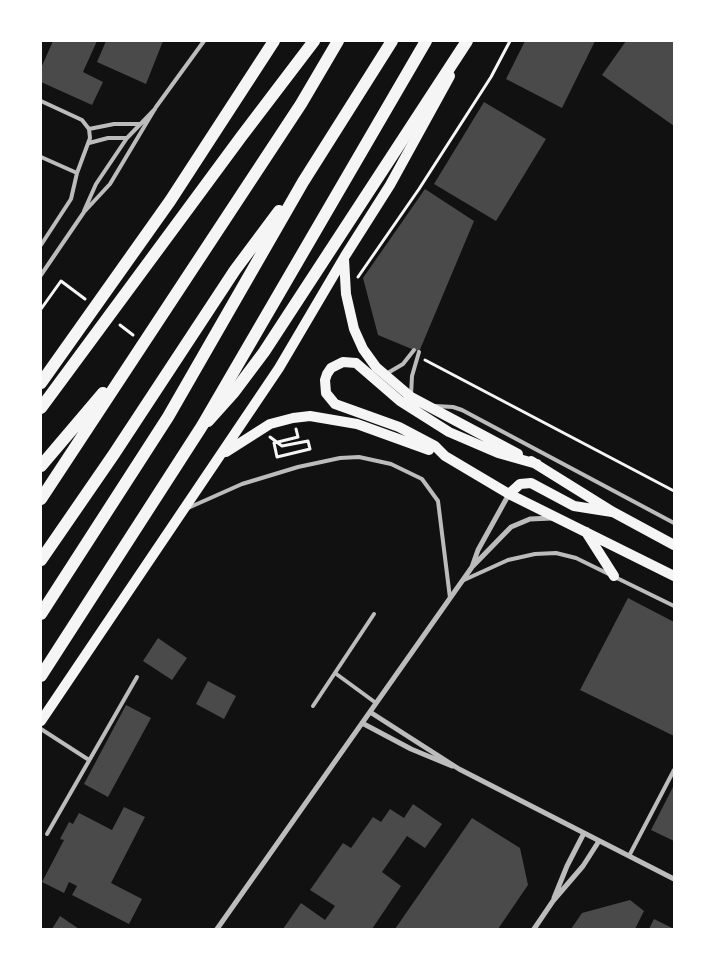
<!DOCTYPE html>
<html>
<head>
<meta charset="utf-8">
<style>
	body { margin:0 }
	#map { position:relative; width:715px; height:970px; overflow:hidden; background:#111; font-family:"Fira Sans Condensed",sans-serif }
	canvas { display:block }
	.frame { position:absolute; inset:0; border:42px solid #fff; pointer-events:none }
</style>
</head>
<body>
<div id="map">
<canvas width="715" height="970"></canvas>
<div class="frame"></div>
</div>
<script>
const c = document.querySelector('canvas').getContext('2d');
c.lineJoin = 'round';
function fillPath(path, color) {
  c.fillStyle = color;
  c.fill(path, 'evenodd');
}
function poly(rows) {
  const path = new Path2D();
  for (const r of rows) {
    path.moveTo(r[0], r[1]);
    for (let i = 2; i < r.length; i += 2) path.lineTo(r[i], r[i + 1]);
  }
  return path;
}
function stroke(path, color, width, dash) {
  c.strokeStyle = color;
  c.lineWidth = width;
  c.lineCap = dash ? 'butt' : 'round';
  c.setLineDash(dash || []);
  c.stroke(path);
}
fillPath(poly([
	[53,41,97,41,83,72,103,82,92,105,41,82,41,68],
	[106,41,163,41,146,84,97,62],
	[525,41,595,41,562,108,506,79],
	[626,41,674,41,674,126,602,75],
	[484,102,546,139,496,221,434,184],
	[425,189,474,221,419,352,378,335,363,278],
	[628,598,674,622,674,736,580,690],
	[158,638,187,658,172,680,143,661],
	[208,681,236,696,224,719,196,704],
	[126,705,151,718,108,797,84,784],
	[674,785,674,841,651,830],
	[413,804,442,824,425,848,407,836,382,872,401,886,372,929,283,929,301,903,325,920,335,906,310,890,343,843,351,848,373,817,381,822,390,809,404,818],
	[124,807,145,817,111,883,142,899,129,924,72,895,77,886,69,882,64,893,42,882,64,840,60,839,69,822,73,824,79,813,112,830],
	[472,818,520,848,528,885,498,929,395,929],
	[630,900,644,911,635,929,571,929,582,913],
	[60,916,79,929,52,929],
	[654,919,674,929,649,929]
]), '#4a4a4a');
stroke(poly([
	[358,277,419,189,491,77,510,41],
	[41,309,61,281,85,299],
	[120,325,133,335],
	[425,360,674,491],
	[270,437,282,446,308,441,310,449,277,457,274,443,298,437,296,429]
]), '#f5f5f5', 3);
stroke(poly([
	[41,101,82,120,89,129,90,138,77,173,71,199,41,245],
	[89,129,114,124,139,124],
	[89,143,108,138,127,138],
	[41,157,77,173],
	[84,211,96,184,127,138,155,109],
	[41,275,84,212,110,184,156,107,204,41],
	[386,374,403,364,414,350],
	[411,395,412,376,419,352],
	[435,406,453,407,462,410,674,523],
	[188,508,242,484,298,467,340,458,359,457,391,464,422,479,438,501,450,598],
	[464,580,508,560,535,554,556,553,576,558,674,606],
	[335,673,376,703],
	[313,706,374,614],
	[41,729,89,760],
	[47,834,137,677],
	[629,856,674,770]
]), '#bcbcbc', 4);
stroke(poly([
	[472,567,478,550,509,494],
	[370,712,459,769,674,879],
	[362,723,411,749,452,766],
	[554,898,567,866,584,833],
	[217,929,472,567,511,527,530,519,552,518],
	[534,929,553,901,583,866,599,841]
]), '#bcbcbc', 5);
stroke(poly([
	[344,259,346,294,354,329,363,349,376,367,411,397,518,454],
	[226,452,270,424,293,418,310,416,357,424,429,450],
	[531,461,613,512,674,545],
	[537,464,498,453,449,432,400,401,356,363,343,362,331,368,327,374,325,380,326,393,335,404,399,427,435,446,445,456,509,494,674,576],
	[509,494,520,484,531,483,574,506,612,512],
	[586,532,614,576],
	[41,721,279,368,345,256,390,185,450,76]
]), '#f5f5f5', 10);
stroke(poly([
	[41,383,170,201,274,41],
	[41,408,241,137,314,41],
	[208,421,234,392,264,352,467,41],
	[41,466,103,393],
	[41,499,301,104,338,41],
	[41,560,114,454,235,270,279,211],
	[41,614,168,417,303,182,392,41]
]), '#f5f5f5', 12);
stroke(poly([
	[41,676,202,426,426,41]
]), '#f5f5f5', 12);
</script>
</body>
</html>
